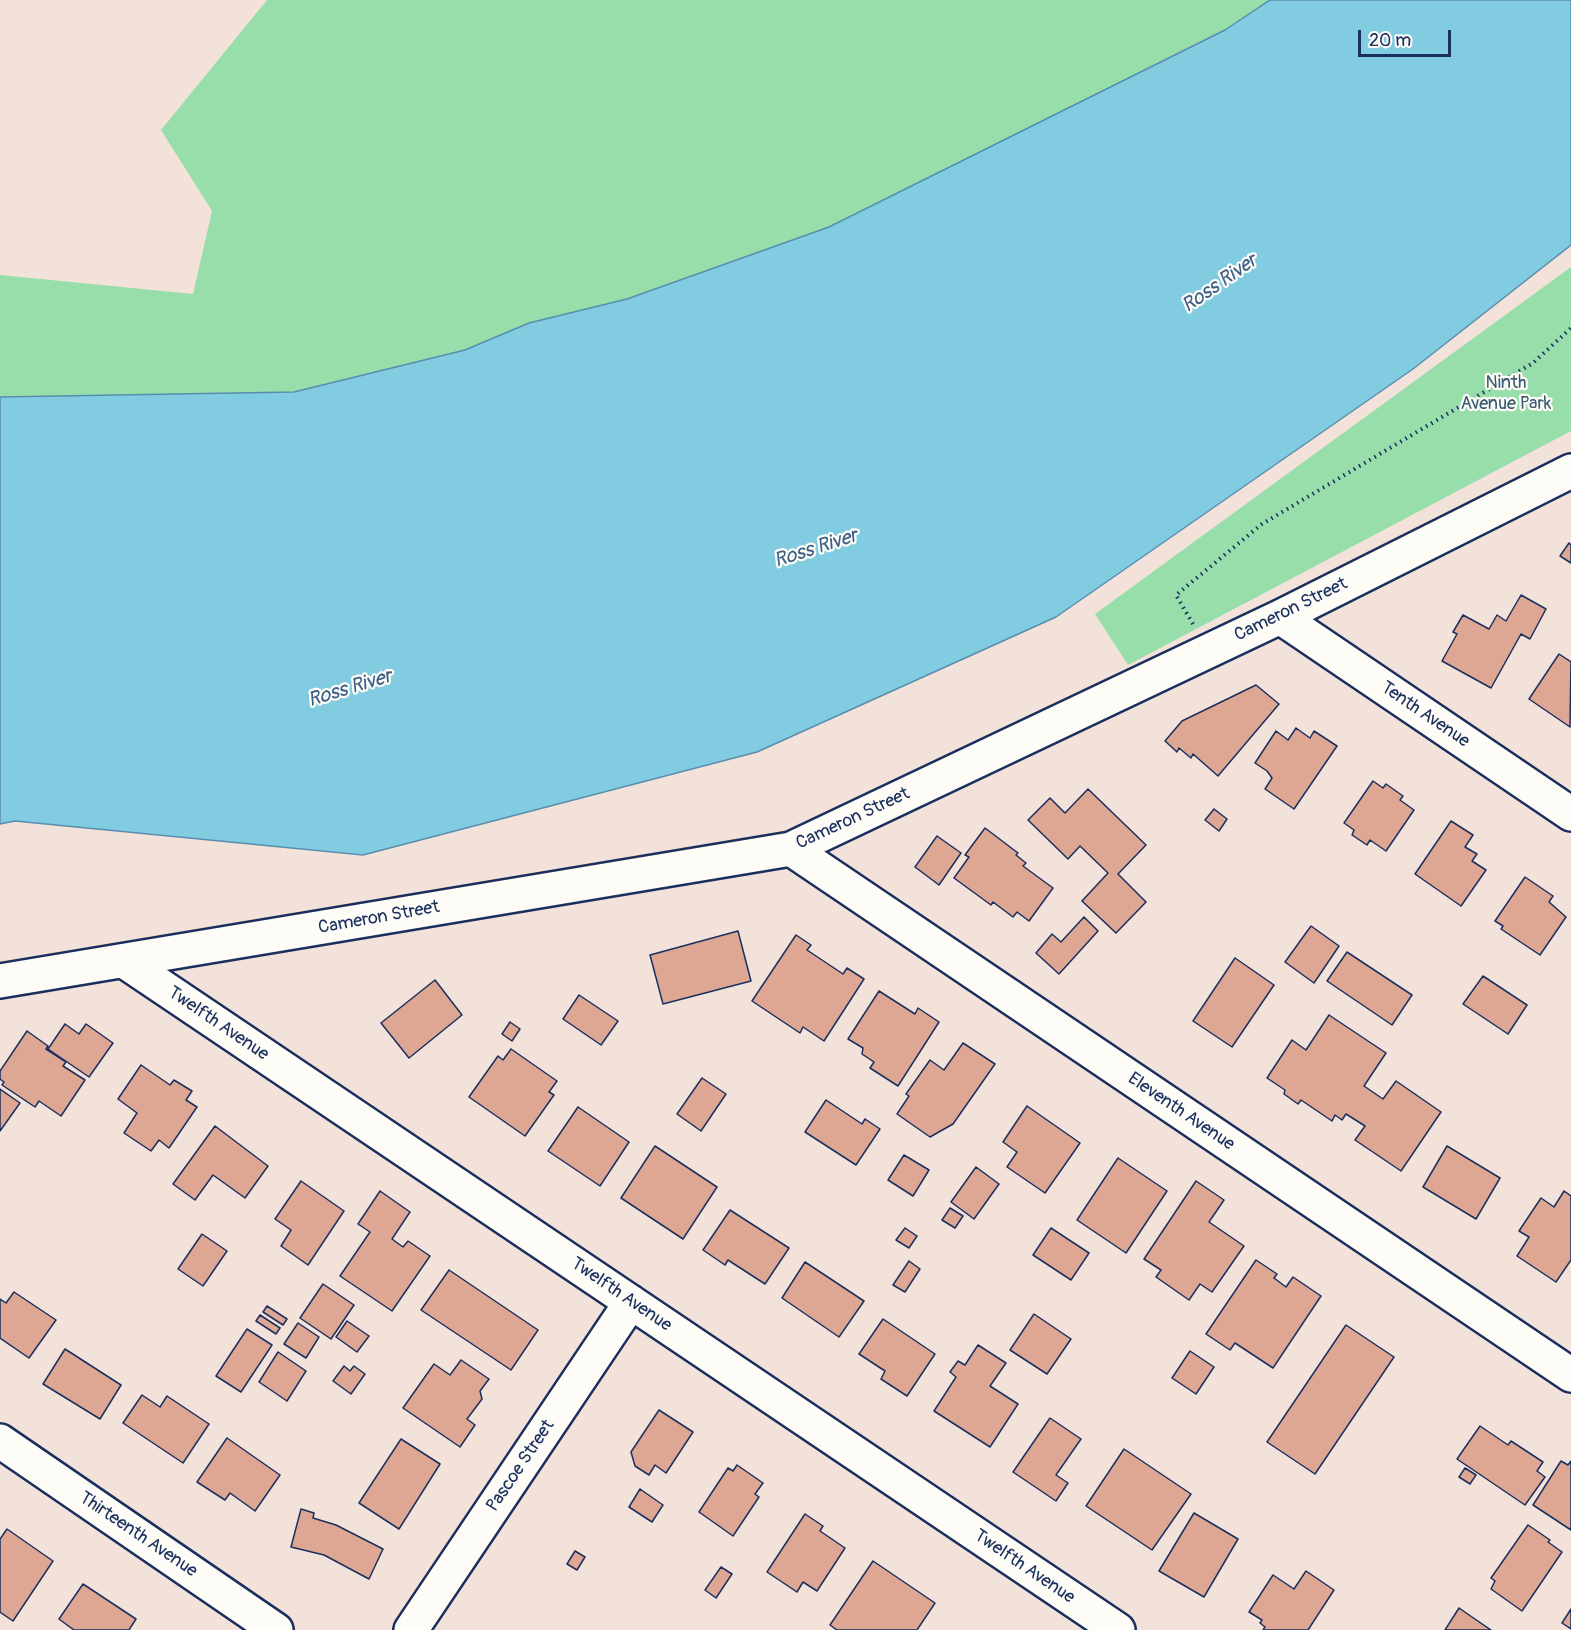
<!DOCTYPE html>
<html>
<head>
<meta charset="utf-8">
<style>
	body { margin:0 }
	#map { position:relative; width:1571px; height:1630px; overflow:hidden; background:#f3e2d9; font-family:Pangolin,sans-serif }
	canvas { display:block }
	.scale { position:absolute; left:1358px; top:30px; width:93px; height:27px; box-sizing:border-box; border:3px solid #1b2f5e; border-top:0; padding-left:8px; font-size:18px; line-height:21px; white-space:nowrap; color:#1b2f5e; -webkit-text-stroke:4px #fdfcf7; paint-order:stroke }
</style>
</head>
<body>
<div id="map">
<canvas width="1571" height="1630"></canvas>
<div class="scale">20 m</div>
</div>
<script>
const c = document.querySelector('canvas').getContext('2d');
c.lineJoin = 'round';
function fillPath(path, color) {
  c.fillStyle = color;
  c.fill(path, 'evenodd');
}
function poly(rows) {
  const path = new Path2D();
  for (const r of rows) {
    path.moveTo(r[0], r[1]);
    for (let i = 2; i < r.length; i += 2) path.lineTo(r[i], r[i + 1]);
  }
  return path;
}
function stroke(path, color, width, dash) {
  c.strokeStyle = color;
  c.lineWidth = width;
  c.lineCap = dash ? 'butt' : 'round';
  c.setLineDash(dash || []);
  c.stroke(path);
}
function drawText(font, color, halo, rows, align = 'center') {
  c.font = font + ' Pangolin,sans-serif';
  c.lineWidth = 4.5;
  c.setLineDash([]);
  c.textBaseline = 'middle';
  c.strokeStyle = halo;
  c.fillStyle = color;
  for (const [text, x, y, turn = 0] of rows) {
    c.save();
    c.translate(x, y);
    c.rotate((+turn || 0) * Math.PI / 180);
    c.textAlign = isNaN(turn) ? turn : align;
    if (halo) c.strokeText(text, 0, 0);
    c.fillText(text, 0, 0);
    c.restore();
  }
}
fillPath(poly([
	[267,0,1270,0,1225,30,829,227,627,299,529,323,465,350,294,392,0,397,0,275,193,294,212,211,161,130],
	[1571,267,1571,431,1128,665,1095,614]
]), '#97deab');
const water = poly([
	[1270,0,1571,0,1571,245,1413,369,1056,617,757,752,363,855,15,821,0,824,0,397,294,392,465,350,529,323,627,299,829,227,1225,30,1270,0]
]);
fillPath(water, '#82cce2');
stroke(water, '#598dad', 1.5);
const building = poly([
	[1569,543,1571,545,1571,563,1560,556,1569,543],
	[1521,595,1546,609,1530,639,1521,634,1491,688,1442,661,1457,634,1453,632,1463,615,1489,629,1497,615,1506,621,1521,595],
	[1559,654,1571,662,1570,727,1529,699,1559,654],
	[1256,685,1279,704,1218,776,1193,754,1191,758,1179,748,1177,752,1165,741,1182,721,1256,685],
	[1296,728,1310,738,1314,731,1337,746,1294,809,1265,789,1272,778,1267,771,1255,763,1276,731,1288,740,1296,728],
	[1373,781,1383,788,1386,784,1403,796,1400,800,1414,810,1386,851,1370,840,1367,845,1352,835,1354,830,1344,823,1373,781],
	[1088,789,1146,845,1118,874,1146,902,1116,933,1082,901,1108,873,1080,846,1068,859,1028,820,1050,798,1065,813,1088,789],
	[1214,809,1227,819,1219,831,1205,820,1214,809],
	[1451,821,1473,835,1465,847,1477,854,1472,861,1486,870,1461,906,1415,874,1451,821],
	[985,828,1018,853,1016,855,1026,863,1023,866,1053,888,1029,921,1017,912,1013,917,993,902,991,905,954,878,969,857,965,855,985,828],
	[937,836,961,853,939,885,915,867,937,836],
	[1525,877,1553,896,1549,902,1566,917,1540,955,1501,929,1503,926,1495,921,1525,877],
	[1084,917,1098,931,1059,974,1036,953,1052,934,1061,942,1084,917],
	[1311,926,1339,946,1314,983,1285,962,1311,926],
	[738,931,751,981,663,1004,650,955,738,931],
	[796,935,811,945,807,950,843,974,847,968,864,979,824,1041,803,1027,800,1033,752,1001,796,935],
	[1347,952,1412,995,1392,1025,1327,981,1347,952],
	[1235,958,1274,985,1232,1047,1193,1021,1235,958],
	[1483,976,1527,1005,1508,1034,1463,1004,1483,976],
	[435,980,462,1015,409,1058,381,1023,435,980],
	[879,991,915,1014,918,1008,939,1022,898,1086,870,1068,874,1062,862,1054,863,1048,848,1039,879,991],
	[579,995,618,1021,601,1045,563,1019,579,995],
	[1329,1015,1386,1053,1364,1086,1383,1099,1396,1081,1441,1112,1401,1171,1355,1140,1365,1126,1346,1114,1342,1120,1335,1115,1332,1121,1301,1100,1298,1104,1284,1094,1285,1090,1267,1078,1292,1040,1306,1050,1329,1015],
	[510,1022,520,1029,512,1041,502,1034,510,1022],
	[65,1024,79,1034,86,1024,113,1043,89,1077,48,1049,65,1024],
	[27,1031,48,1046,46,1049,66,1062,63,1066,85,1080,61,1116,39,1101,35,1107,2,1085,4,1082,0,1079,0,1071,27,1031],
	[963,1043,995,1064,953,1124,930,1137,897,1114,909,1096,906,1094,930,1060,944,1070,963,1043],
	[511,1049,557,1081,549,1092,554,1095,525,1136,469,1097,498,1056,503,1060,511,1049],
	[141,1065,170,1085,174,1080,192,1091,186,1100,197,1107,169,1148,159,1140,151,1151,124,1133,137,1113,118,1099,141,1065],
	[702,1078,726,1094,701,1131,677,1114,702,1078],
	[0,1089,20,1103,0,1131,0,1089],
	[826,1100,862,1124,865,1119,880,1129,856,1165,805,1132,826,1100],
	[1027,1106,1080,1143,1045,1193,1007,1167,1017,1152,1003,1142,1027,1106],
	[578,1107,629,1142,600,1186,548,1151,578,1107],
	[215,1126,268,1166,245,1198,213,1175,195,1200,173,1184,215,1126],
	[655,1146,717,1187,683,1239,621,1198,655,1146],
	[1447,1146,1500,1178,1476,1219,1423,1187,1447,1146],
	[904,1155,929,1170,913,1196,888,1180,904,1155],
	[1118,1158,1167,1191,1126,1253,1077,1220,1118,1158],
	[976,1167,999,1184,974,1219,951,1202,976,1167],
	[301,1181,344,1211,308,1265,281,1246,291,1230,275,1219,301,1181],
	[1196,1181,1224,1200,1209,1222,1244,1246,1212,1292,1200,1284,1189,1300,1156,1277,1161,1270,1144,1259,1196,1181],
	[380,1191,410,1212,392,1239,403,1247,408,1241,430,1256,392,1311,340,1276,370,1232,358,1224,380,1191],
	[1564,1191,1571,1196,1571,1260,1556,1282,1517,1256,1529,1237,1519,1231,1541,1198,1554,1207,1564,1191],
	[950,1208,963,1216,955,1228,942,1220,950,1208],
	[730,1210,789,1248,765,1284,728,1260,725,1265,703,1250,730,1210],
	[905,1228,917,1236,909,1248,896,1240,905,1228],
	[1051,1228,1089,1253,1071,1280,1033,1255,1051,1228],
	[202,1234,227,1251,203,1286,178,1269,202,1234],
	[1256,1260,1277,1274,1274,1278,1286,1287,1293,1277,1321,1296,1273,1368,1235,1343,1230,1350,1206,1334,1256,1260],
	[909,1261,920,1269,905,1292,893,1285,909,1261],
	[805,1262,864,1301,839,1337,782,1298,805,1262],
	[449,1270,538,1330,511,1370,421,1310,449,1270],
	[323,1284,354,1305,331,1339,300,1318,323,1284],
	[14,1292,56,1320,29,1358,0,1338,0,1299,6,1303,14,1292],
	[267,1306,287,1319,283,1325,263,1312,267,1306],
	[1034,1314,1071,1339,1047,1374,1010,1350,1034,1314],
	[260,1315,280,1328,276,1334,256,1321,260,1315],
	[883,1319,935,1354,907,1396,881,1379,885,1371,859,1354,883,1319],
	[347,1321,369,1336,357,1352,336,1337,347,1321],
	[298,1323,319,1337,306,1358,284,1344,298,1323],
	[1346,1325,1394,1357,1315,1474,1267,1442,1346,1325],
	[247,1329,272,1345,241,1392,216,1376,247,1329],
	[978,1345,1006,1363,990,1386,1018,1404,990,1447,934,1411,956,1377,950,1372,958,1361,965,1365,978,1345],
	[65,1349,121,1385,100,1419,43,1384,65,1349],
	[1190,1351,1214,1367,1196,1394,1172,1378,1190,1351],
	[278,1352,306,1371,287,1401,259,1382,278,1352],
	[461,1360,489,1379,480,1391,482,1399,467,1419,475,1425,460,1447,403,1408,434,1364,450,1375,461,1360],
	[344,1366,350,1371,354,1366,365,1374,351,1394,333,1381,344,1366],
	[142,1395,160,1407,167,1396,209,1424,183,1463,123,1423,142,1395],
	[659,1410,693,1432,666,1473,655,1465,649,1475,635,1466,631,1452,659,1410],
	[1050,1418,1081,1439,1056,1475,1068,1483,1056,1501,1013,1472,1050,1418],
	[1480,1426,1508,1445,1511,1441,1543,1462,1537,1471,1545,1477,1525,1505,1457,1459,1480,1426],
	[227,1438,280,1475,255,1511,230,1493,225,1500,197,1482,227,1438],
	[401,1439,440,1464,399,1529,359,1503,401,1439],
	[1124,1449,1191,1494,1152,1550,1086,1506,1124,1449],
	[1561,1461,1568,1465,1571,1461,1571,1530,1533,1505,1561,1461],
	[737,1465,763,1483,755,1494,759,1497,733,1536,699,1512,728,1468,733,1471,737,1465],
	[1465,1468,1476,1475,1470,1484,1459,1477,1465,1468],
	[640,1489,663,1505,652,1522,629,1507,640,1489],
	[301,1509,314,1513,313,1518,336,1525,383,1549,369,1579,324,1555,291,1547,301,1509],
	[1194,1513,1238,1539,1204,1597,1159,1571,1194,1513],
	[805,1514,823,1526,820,1531,845,1548,817,1591,803,1582,797,1592,767,1572,805,1514],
	[1528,1525,1550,1540,1548,1542,1562,1552,1522,1611,1491,1589,1495,1581,1491,1578,1528,1525],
	[7,1529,53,1561,13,1621,0,1612,0,1539,7,1529],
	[575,1551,585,1557,577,1570,567,1564,575,1551],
	[873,1561,935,1603,917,1630,837,1630,830,1625,873,1561],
	[721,1567,732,1574,716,1598,705,1590,721,1567],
	[1306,1571,1334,1590,1308,1630,1263,1630,1265,1627,1260,1623,1262,1620,1249,1612,1273,1575,1294,1589,1306,1571],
	[83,1584,136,1619,129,1630,74,1630,59,1619,83,1584],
	[1459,1608,1491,1630,1445,1630,1459,1608],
	[1571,1609,1571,1629,1562,1623,1571,1609]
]);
fillPath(building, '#dda793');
stroke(building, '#1b2f5e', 1.5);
const minor = poly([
	[1280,617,1571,814],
	[791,849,1571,1375],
	[124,961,1118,1630],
	[0,981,791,849,1280,617,1571,471],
	[0,1441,276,1630],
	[411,1630,631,1302]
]);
stroke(minor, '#1b2f5e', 38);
stroke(poly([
	[1193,624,1176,595,1262,524,1533,363,1571,328]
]), '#1b2f5e', 4, [1.5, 4.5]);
stroke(minor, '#fdfcf7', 33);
drawText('18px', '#3a5b71', '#fdfcf7', [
	["Ninth",1506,383],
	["Avenue Park",1506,404]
]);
drawText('18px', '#1b2f5e', '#fdfcf7', [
	["Cameron Street",1291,610,-26],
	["Tenth Avenue",1425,715,34],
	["Cameron Street",853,819,-25],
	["Cameron Street",379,918,-10],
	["Twelfth Avenue",218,1024,34],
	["Eleventh Avenue",1181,1112,34],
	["Twelfth Avenue",621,1295,34],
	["Pascoe Street",521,1466,-56],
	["Thirteenth Avenue",138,1535,34],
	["Twelfth Avenue",1024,1567,34]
]);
drawText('italic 20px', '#3a5e86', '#fdfcf7', [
	["Ross River",1220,284,-35],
	["Ross River",816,549,-18],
	["Ross River",350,689,-17]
]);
</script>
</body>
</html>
